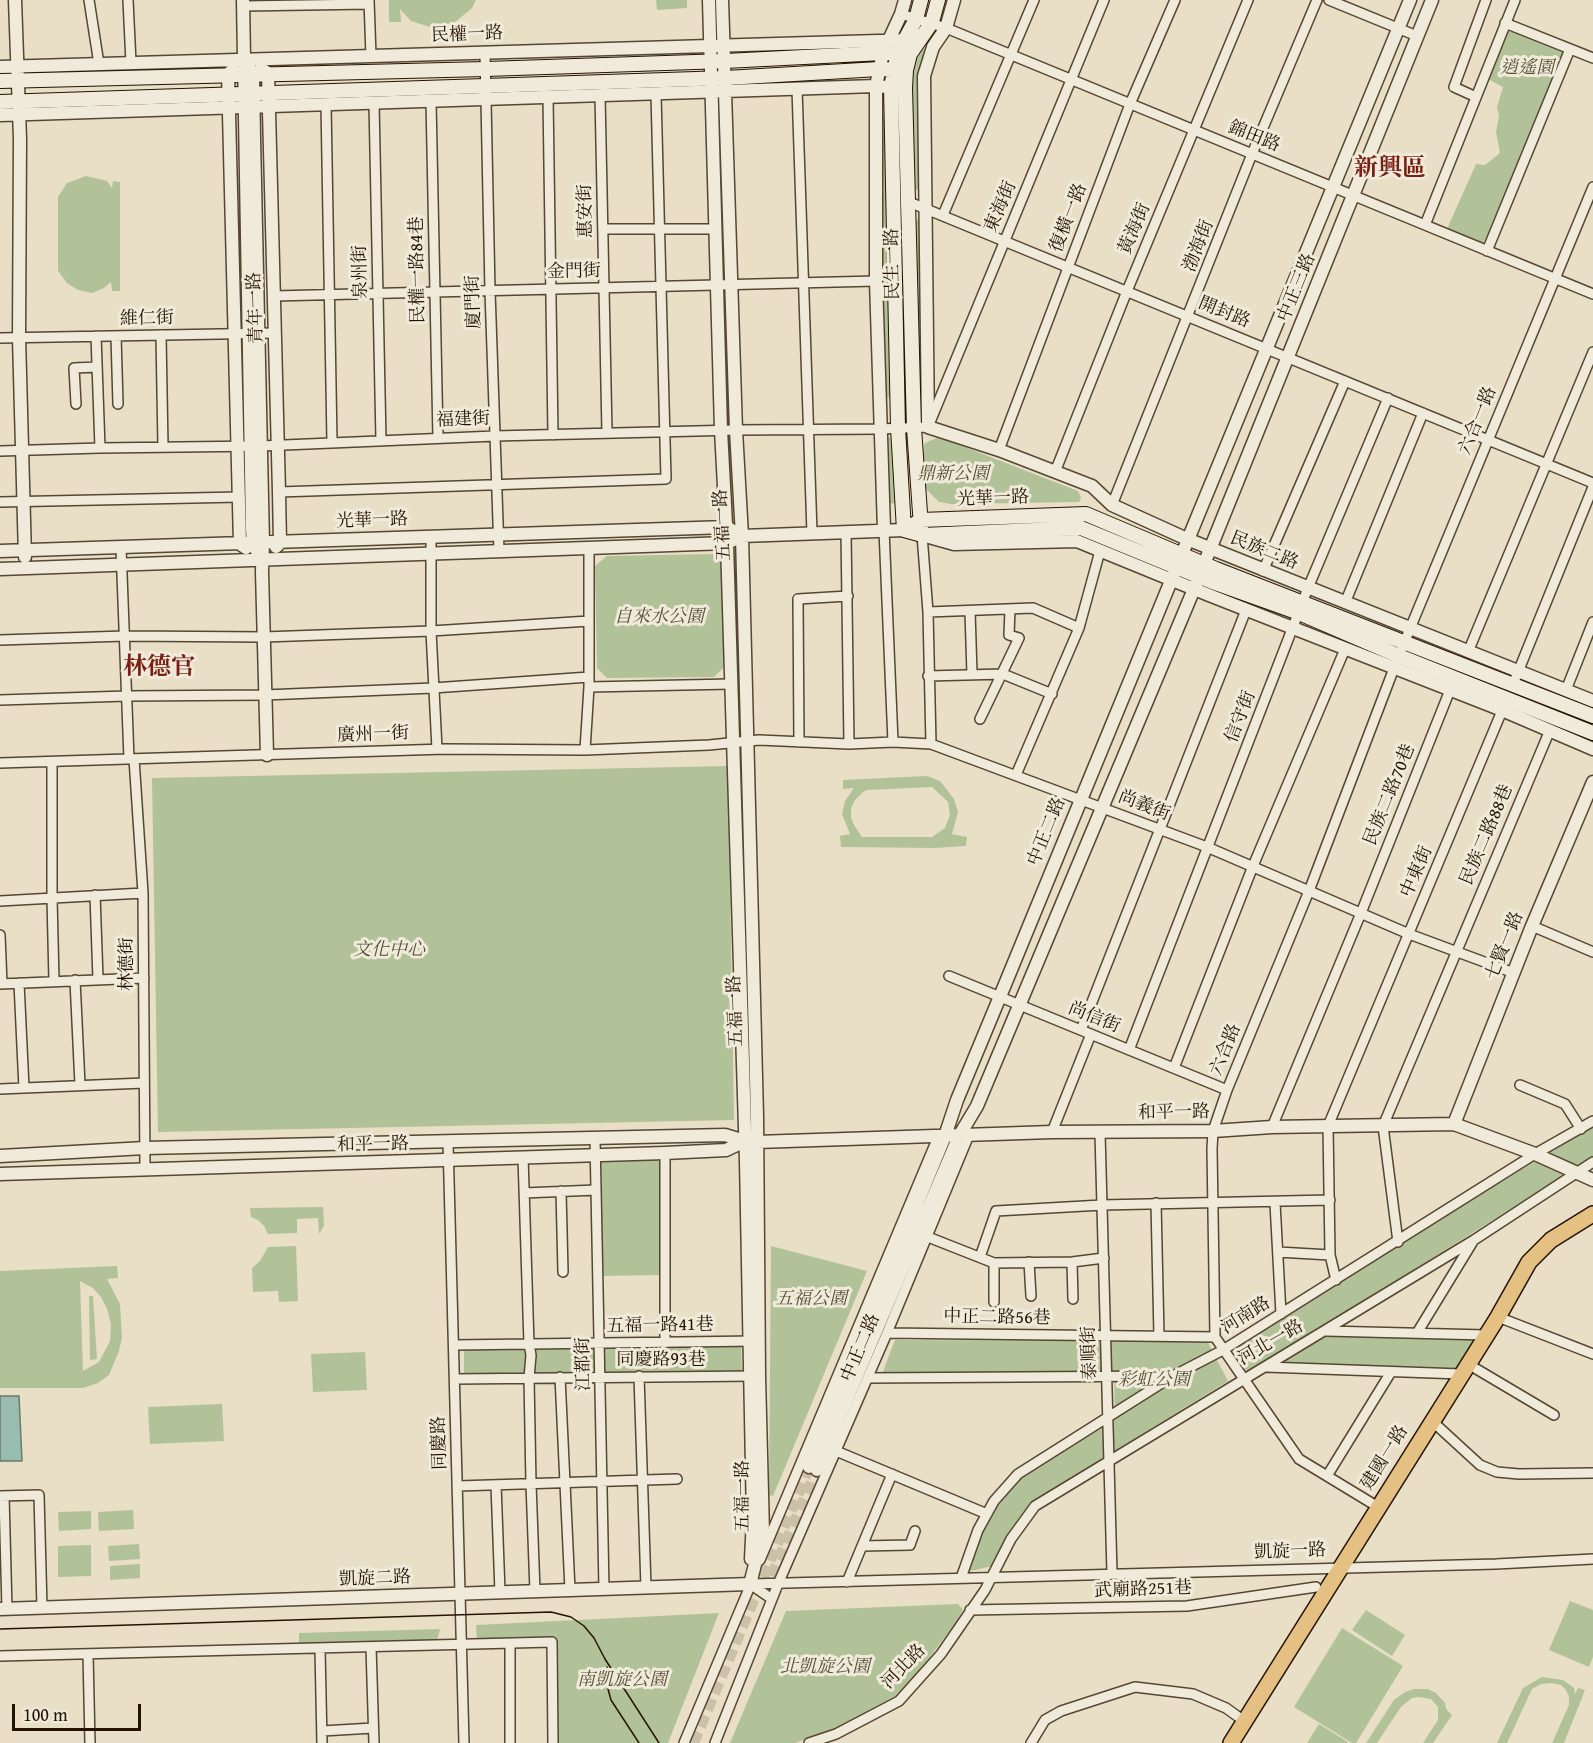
<!DOCTYPE html>
<html>
<head>
<meta charset="utf-8">
<style>
	body { margin:0 }
	#map { position:relative; width:1593px; height:1743px; overflow:hidden; background:#e8dfc6; font-family:"Gentium Book Plus",serif }
	canvas { display:block }
	.scale { position:absolute; left:12px; top:1704px; width:129px; height:27px; box-sizing:border-box; border:3px solid #251300; border-top:0; padding-left:8px; font-size:18px; line-height:21px; white-space:nowrap; color:#251300; -webkit-text-stroke:4px #f0eada; paint-order:stroke }
</style>
</head>
<body>
<div id="map">
<canvas width="1593" height="1743"></canvas>
<div class="scale">100 m</div>
</div>
<script>
const c = document.querySelector('canvas').getContext('2d');
c.lineJoin = 'round';
function fillPath(path, color) {
  c.fillStyle = color;
  c.fill(path, 'evenodd');
}
function poly(rows) {
  const path = new Path2D();
  for (const r of rows) {
    path.moveTo(r[0], r[1]);
    for (let i = 2; i < r.length; i += 2) path.lineTo(r[i], r[i + 1]);
  }
  return path;
}
function stroke(path, color, width, dash) {
  c.strokeStyle = color;
  c.lineWidth = width;
  c.lineCap = dash ? 'butt' : 'round';
  c.setLineDash(dash || []);
  c.stroke(path);
}
function drawText(font, color, halo, rows, align = 'center') {
  c.font = font + ' "Gentium Book Plus","Noto Serif TC",serif';
  c.lineWidth = 6;
  c.setLineDash([]);
  c.textBaseline = 'middle';
  c.strokeStyle = halo;
  c.fillStyle = color;
  for (const [text, x, y, turn = 0] of rows) {
    c.save();
    c.translate(x, y);
    c.rotate((+turn || 0) * Math.PI / 180);
    c.textAlign = isNaN(turn) ? turn : align;
    if (halo) c.strokeText(text, 0, 0);
    c.fillText(text, 0, 0);
    c.restore();
  }
}
fillPath(poly([
	[389,0,476,0,472,8,454,23,430,27,411,21,400,9,401,22,389,22],
	[656,0,687,0,687,8,657,10],
	[1513,31,1564,52,1487,238,1482,243,1447,229,1476,164,1485,165,1500,153,1496,132,1499,116,1497,107,1503,87,1488,79,1508,32],
	[922,46,927,55,920,190,914,189,908,83,916,49],
	[880,117,886,117,891,395,885,400,882,398],
	[86,176,107,181,112,188,113,181,120,182,120,291,112,291,111,282,104,288,92,293,78,290,67,283,58,271,58,197,67,183],
	[914,219,920,220,922,375,916,375],
	[885,437,892,438,897,498,895,503,888,504],
	[939,437,1078,491,1081,498,1079,502,951,504,939,502,925,488,923,450,925,443],
	[714,554,722,564,724,667,714,677,607,678,597,668,595,566,607,556],
	[728,766,734,1120,158,1132,152,778],
	[927,776,940,781,954,799,958,812,952,834,967,837,966,846,934,848,841,847,840,836,850,834,842,814,845,801,854,788,843,789,843,780],
	[932,787,948,802,950,815,945,828,932,837,862,837,854,825,851,817,851,808,855,800,863,792,867,790],
	[1593,1126,1593,1157,1248,1374,1232,1347],
	[662,1158,663,1275,602,1276,600,1159],
	[323,1207,324,1226,319,1234,318,1218,297,1219,297,1233,268,1234,264,1226,258,1220,251,1217,250,1208],
	[296,1246,298,1301,279,1302,278,1291,253,1292,252,1268,260,1261,268,1247],
	[771,1246,867,1271,773,1496,769,1495],
	[117,1266,118,1278,107,1279,120,1304,122,1338,119,1351,109,1375,98,1383,83,1388,0,1388,0,1271],
	[80,1281,93,1288,101,1297,107,1309,111,1324,110,1341,99,1362,83,1371],
	[89,1296,93,1296,97,1359,90,1360],
	[1326,1335,1481,1338,1460,1371,1280,1364],
	[895,1340,1207,1341,1228,1381,1046,1493,1019,1518,992,1566,967,1572,982,1531,999,1504,1020,1479,1115,1420,1114,1374,882,1374],
	[741,1344,742,1373,464,1377,464,1347],
	[365,1352,367,1390,313,1392,311,1354],
	[222,1404,224,1441,150,1444,148,1407],
	[133,1510,134,1529,99,1531,98,1512],
	[91,1511,91,1529,59,1531,58,1512],
	[139,1544,140,1559,109,1561,108,1546],
	[91,1545,91,1576,58,1577,58,1546],
	[140,1564,140,1578,110,1580,110,1566],
	[1570,1601,1593,1610,1593,1657,1589,1667,1549,1650],
	[958,1604,963,1610,955,1623,921,1669,895,1696,834,1729,795,1743,730,1743,786,1611],
	[1366,1610,1405,1635,1392,1656,1352,1630],
	[719,1613,668,1743,554,1743,554,1638,477,1640,476,1625],
	[1342,1628,1403,1666,1356,1743,1352,1743,1294,1707],
	[440,1629,437,1641,299,1645,299,1633],
	[1542,1677,1563,1680,1574,1688,1575,1694,1578,1688,1585,1690,1564,1743,1552,1743,1569,1705,1569,1697,1566,1690,1561,1685,1551,1683,1541,1684,1532,1689,1507,1743,1497,1743,1523,1688],
	[1414,1689,1428,1689,1436,1693,1445,1703,1446,1709,1452,1715,1433,1743,1423,1743,1438,1720,1438,1707,1431,1699,1418,1697,1412,1698,1401,1707,1377,1743,1366,1743,1394,1700,1405,1692],
	[1319,1724,1348,1742,1347,1743,1307,1743]
]), '#b2c298');
const water = poly([
	[0,1396,19,1396,22,1461,0,1461,0,1396]
]);
fillPath(water, '#98bdb0');
stroke(water, '#6a796a', 1.5);
stroke(poly([
	[765,1593,817,1470],
	[693,1743,809,1467]
]), '#cbc0a8', 12, [12, 6]);
const minor = poly([
	[89,0,99,64],
	[128,0,131,63],
	[369,0,371,56],
	[1329,0,1417,36],
	[244,6,369,4],
	[901,14,946,28,1593,294],
	[1505,23,1593,58],
	[485,53,490,291,499,551],
	[797,89,812,533],
	[600,95,607,433],
	[548,97,553,435],
	[1476,97,1454,87,1486,0],
	[431,101,438,438],
	[374,103,381,441],
	[326,104,332,442],
	[909,202,1593,483],
	[943,215,1034,0],
	[1425,225,1515,0],
	[603,229,716,229],
	[1487,251,1570,49],
	[274,296,876,281],
	[161,335,163,447],
	[96,336,100,448],
	[116,336,118,404],
	[0,338,275,333],
	[76,404,74,368,97,367],
	[999,450,1130,104,1175,0],
	[0,451,100,448,261,446,495,436,736,430,880,429,928,427,1104,0],
	[1055,472,1127,291,1248,0],
	[279,492,666,479,656,94],
	[0,502,240,497],
	[1112,505,1252,154,1317,0],
	[884,530,893,742],
	[846,532,849,744],
	[922,535,928,612,931,744],
	[431,538,431,631,437,749],
	[121,548,129,759],
	[1263,571,1345,381],
	[1345,603,1423,413],
	[970,611,972,674],
	[928,612,1033,608,1079,628],
	[0,640,125,636,264,637,431,631,589,621],
	[1402,648,1593,187],
	[1468,652,1593,352],
	[928,676,1003,674,1052,694],
	[1516,677,1593,487],
	[589,687,731,684],
	[1566,690,1593,622],
	[0,700,127,696,265,695,433,688,589,677],
	[980,719,1019,638,1009,635,1010,609],
	[799,742,798,599,848,596],
	[585,750,589,687,589,548],
	[134,759,143,893,145,1169],
	[52,762,52,898,54,981],
	[0,763,445,749,585,750,709,745,759,740,849,744,893,742,931,744,1207,847,1409,934,1514,973],
	[1016,775,1079,628,1100,551],
	[95,895,98,979],
	[0,901,143,893],
	[1532,926,1593,952],
	[0,935,2,984],
	[949,976,1227,1090],
	[75,980,80,1085],
	[19,983,24,1088],
	[0,984,144,978],
	[1081,1030,1246,610],
	[1129,1050,1308,588,1388,398],
	[1174,1068,1253,866,1345,649],
	[1520,1085,1565,1104,1581,1129],
	[0,1089,144,1083],
	[1272,1127,1361,913,1450,690],
	[1052,1132,1091,1034],
	[1100,1133,1112,1573],
	[595,1139,604,1589],
	[448,1142,464,1743],
	[665,1153,665,1343],
	[523,1157,529,1344,531,1355,529,1378,531,1484,535,1591],
	[561,1191,563,1272],
	[524,1193,596,1190],
	[1156,1203,1159,1336],
	[1275,1203,1281,1314],
	[928,1237,994,1263,1072,1262,1104,1258],
	[1398,1242,1383,1126,1550,730],
	[1278,1252,1330,1255],
	[980,1257,996,1211,1102,1205,1330,1200],
	[1029,1262,1031,1296],
	[1072,1262,1073,1299],
	[994,1263,994,1302],
	[1336,1280,1330,1255,1328,1126,1504,706],
	[1498,1317,1593,1354],
	[1326,1331,1486,1335],
	[887,1333,1215,1337],
	[1417,1333,1472,1243],
	[454,1345,756,1341],
	[1468,1364,1554,1415],
	[1266,1367,1461,1374],
	[639,1376,646,1587],
	[560,1377,570,1590],
	[868,1378,1171,1376],
	[455,1379,755,1376],
	[1432,1421,1480,1465,1497,1472,1519,1474,1593,1473],
	[836,1451,987,1514],
	[1327,1476,1391,1372],
	[496,1485,500,1592],
	[458,1486,677,1479],
	[0,1496,39,1495,42,1608],
	[4,1496,7,1609],
	[1378,1507,1299,1459,1215,1337,1212,1149,1213,1131,1227,1090,1309,891,1396,663],
	[862,1546,910,1545,915,1531],
	[760,1560,938,1137],
	[961,1578,978,1530,994,1501,1018,1474,1173,1376,1223,1350,1535,1154,1593,1121],
	[847,1582,892,1474],
	[750,1584,1496,1564,1593,1559],
	[750,1584,772,1599],
	[970,1610,1187,1606,1316,1587],
	[510,1644,510,1743],
	[371,1647,374,1743],
	[320,1649,322,1743],
	[88,1654,90,1743],
	[0,1656,552,1642,553,1743],
	[322,1731,373,1728],
	[684,1743,753,1579],
	[715,1743,778,1584,887,1333,969,1135],
	[809,1743,836,1734,899,1701,941,1654,985,1590,1011,1539,1035,1506,1474,1240,1593,1162],
	[1031,1743,1045,1720,1061,1711,1135,1687,1193,1694,1226,1708,1244,1721]
]);
const tertiary = poly([
	[15,0,20,139,19,338,25,557],
	[243,0,252,528,253,544,257,551],
	[709,0,721,430,727,543,746,1161,753,1519,751,1559],
	[722,0,736,430,742,536,757,1116,759,1376,763,1533,750,1584],
	[954,0,946,28,933,47,924,76,928,427,999,450,1092,486,1112,505,1187,539,1593,701],
	[0,67,912,40],
	[249,67,253,74,254,138,263,543,262,572,267,755],
	[261,69,268,73,279,492,280,543,276,547],
	[233,70,228,74,240,544,246,548],
	[0,115,876,86,898,88],
	[884,530,876,281,876,86,883,53,901,14,905,0],
	[929,537,954,544,1077,541,1209,595,1502,710,1593,749],
	[0,551,727,527,733,531],
	[0,569,727,543,742,536,904,530],
	[1454,1124,1532,926,1593,782],
	[0,1156,145,1148,725,1135,745,1141,757,1142,1052,1132,1213,1131,1272,1127,1454,1124,1535,1154,1593,1180],
	[0,1174,665,1153,726,1150,745,1141],
	[809,1467,945,1136,957,1100,1006,982,1410,0],
	[817,1470,959,1136,977,1106,1194,589,1432,0],
	[0,1609,750,1584]
]);
const secondary = poly([
	[0,81,486,69,725,61,883,53,910,54],
	[0,102,726,78,879,69,906,70],
	[921,527,914,428,905,88,906,70,910,54,932,22,938,0],
	[904,530,921,520,1086,514,1216,569,1593,716],
	[904,530,922,535,1081,528,1215,583,1299,613,1399,656,1593,733],
	[904,530,898,428,891,87,898,52,916,19,921,0]
]);
const primary = poly([
	[1231,1743,1498,1317,1529,1262,1551,1240,1593,1214]
]);
stroke(minor, '#564632', 12);
stroke(tertiary, '#564632', 15);
stroke(secondary, '#251300', 16);
stroke(primary, '#251300', 18);
stroke(minor, '#f0eada', 9);
stroke(tertiary, '#f0eada', 12);
stroke(secondary, '#f0eada', 14);
stroke(primary, '#e4c083', 15);
stroke(poly([
	[0,1629,551,1612,571,1617,584,1626,594,1638,605,1659,659,1743],
	[607,1667,608,1689,611,1700,639,1743]
]), '#251300', 1.5);
drawText('18px', '#251300', '#f0eada', [
	["民權一路",467,35,-2],
	["錦田路",1254,137,22],
	["東海街",1001,207,-67],
	["惠安街",586,211,-91],
	["復橫一路",1069,218,-69],
	["黃海街",1135,229,-67],
	["渤海街",1199,246,-69],
	["民生一路",893,264,-91],
	["民權一路84巷",418,270,-91],
	["泉州街",361,272,-91],
	["金門街",574,272,-1],
	["中正三路",1297,288,-68],
	["廈門街",474,302,-92],
	["青年一路",256,308,-92],
	["開封路",1224,313,22],
	["維仁街",147,319,-1],
	["福建街",463,420,-2],
	["六合一路",1478,421,-68],
	["光華一路",993,499,-2],
	["光華一路",372,521,-2],
	["五福一路",723,525,-93],
	["民族二路",1264,551,22],
	["信守街",1241,717,-69],
	["廣州一街",373,735,-2],
	["民族二路70巷",1390,795,-68],
	["尚義街",1144,806,21],
	["中正二路",1047,832,-68],
	["民族二路88巷",1487,835,-67],
	["中東街",1417,872,-67],
	["七賢一路",1505,946,-68],
	["林德街",127,964,-90],
	["五福一路",736,1011,-92],
	["尚信街",1094,1018,22],
	["六合路",1226,1050,-68],
	["和平一路",1174,1113,-1],
	["和平一路",373,1145,-1],
	["河南路",1246,1316,-32],
	["中正二路56巷",997,1318,1],
	["五福一路41巷",660,1326,-1],
	["河北一路",1271,1343,-30],
	["中正二路",861,1348,-67],
	["泰順街",1090,1353,-92],
	["同慶路93巷",661,1360],
	["江都街",584,1364,-91],
	["同慶路",440,1443,-92],
	["建國一路",1385,1458,-58],
	["五福一路",743,1496,-90],
	["凱旋一路",1290,1552,-2],
	["凱旋二路",375,1579,-2],
	["武廟路251巷",1143,1590,-2],
	["河北路",904,1667,-46]
]);
drawText('italic 18px', '#565035', '#f0eada', [
	["逍遙園",1527,68],
	["鼎新公園",953,474],
	["自來水公園",659,617],
	["文化中心",389,950],
	["五福公園",811,1299],
	["彩虹公園",1154,1380],
	["北凱旋公園",825,1667],
	["南凱旋公園",622,1680]
]);
drawText('bold 24px', '#7a1f14', '#f0eada', [
	["新興區",1390,169],
	["林德官",159,668]
]);
</script>
</body>
</html>
